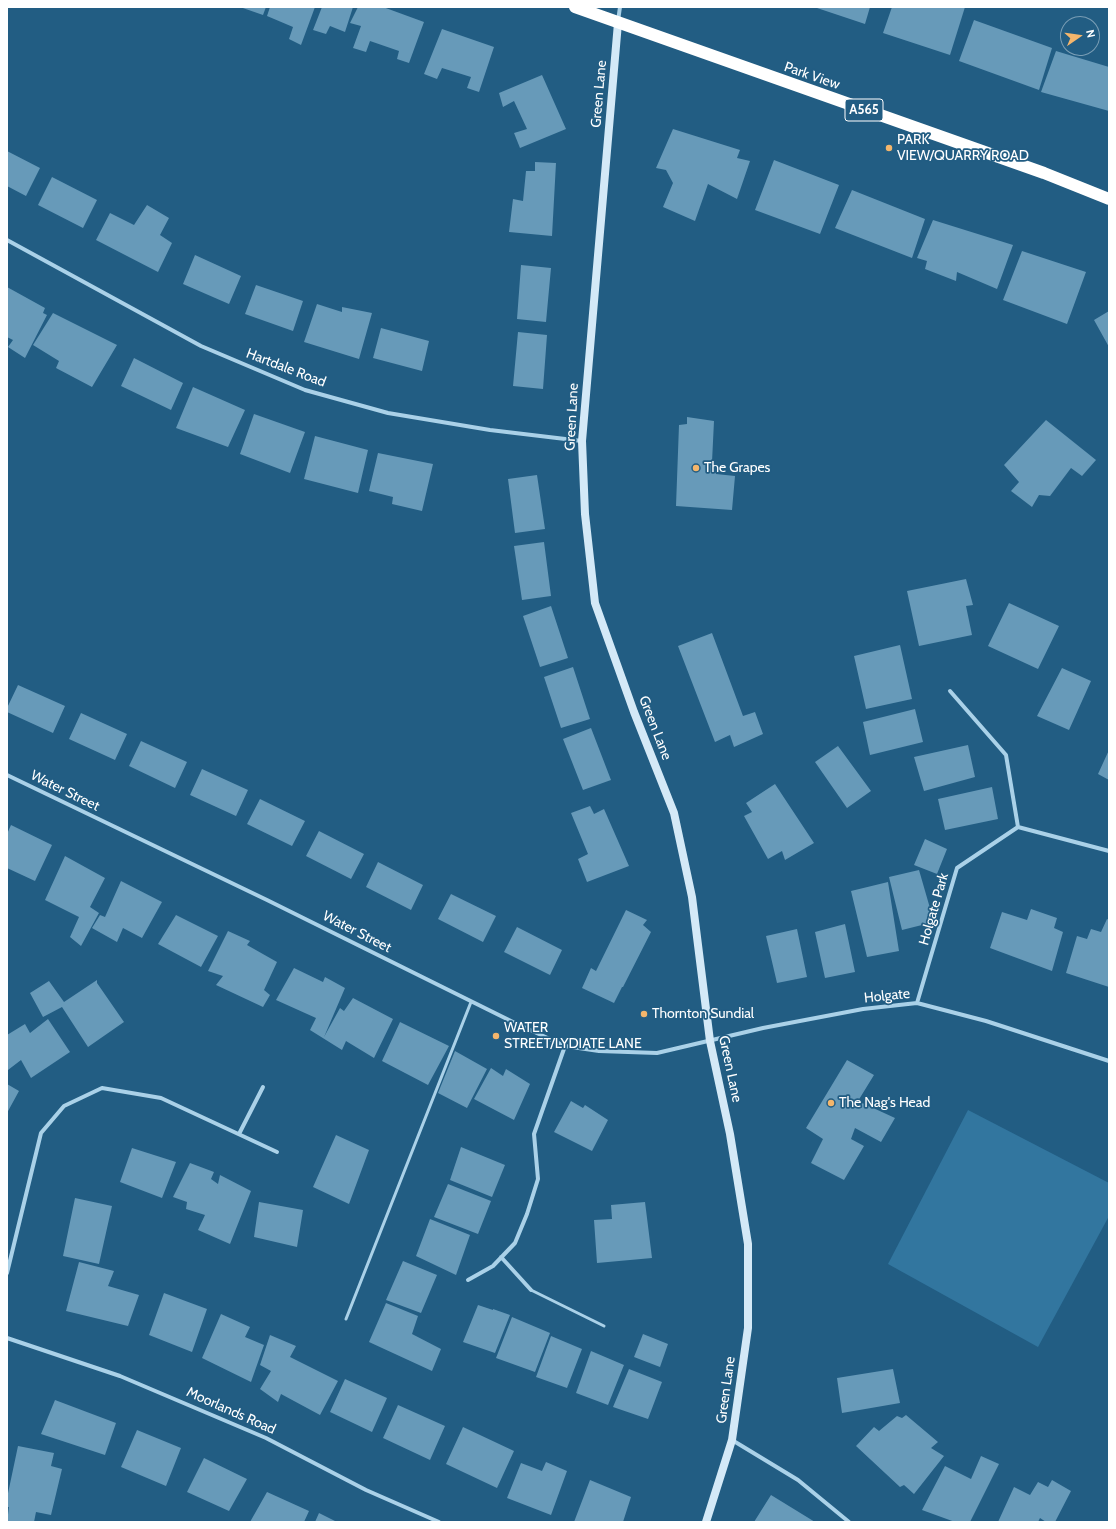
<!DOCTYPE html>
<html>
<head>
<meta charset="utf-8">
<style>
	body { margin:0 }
	#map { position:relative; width:1116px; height:1529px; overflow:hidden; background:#225d83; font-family:Cabin,sans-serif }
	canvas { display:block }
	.frame { position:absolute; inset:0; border:8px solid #fff; pointer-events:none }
	.north { position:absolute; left:1060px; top:16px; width:40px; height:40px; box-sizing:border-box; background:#225d83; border:1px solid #7a9eb5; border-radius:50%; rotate:77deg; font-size:11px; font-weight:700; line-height:16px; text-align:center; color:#fff }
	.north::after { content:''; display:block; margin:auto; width:14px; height:18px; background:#f4b66c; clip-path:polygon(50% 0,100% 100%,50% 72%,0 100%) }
</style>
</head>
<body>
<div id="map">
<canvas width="1116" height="1529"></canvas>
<div class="frame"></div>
<div class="north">N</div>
</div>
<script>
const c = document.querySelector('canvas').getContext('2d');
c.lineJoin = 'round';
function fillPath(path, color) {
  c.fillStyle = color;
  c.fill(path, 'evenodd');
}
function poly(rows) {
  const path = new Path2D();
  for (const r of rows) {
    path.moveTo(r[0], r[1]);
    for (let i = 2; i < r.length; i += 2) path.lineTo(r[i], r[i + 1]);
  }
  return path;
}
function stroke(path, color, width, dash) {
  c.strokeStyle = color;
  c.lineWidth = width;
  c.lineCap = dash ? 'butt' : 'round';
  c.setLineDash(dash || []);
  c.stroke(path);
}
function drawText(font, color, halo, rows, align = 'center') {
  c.font = font + ' Cabin,sans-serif';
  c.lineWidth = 3.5;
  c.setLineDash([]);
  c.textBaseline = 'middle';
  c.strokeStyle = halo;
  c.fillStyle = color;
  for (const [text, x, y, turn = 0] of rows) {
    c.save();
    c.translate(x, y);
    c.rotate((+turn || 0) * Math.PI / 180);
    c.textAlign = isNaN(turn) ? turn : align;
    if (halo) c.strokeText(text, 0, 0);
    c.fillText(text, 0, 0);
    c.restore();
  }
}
fillPath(poly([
	[968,1110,1109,1183,1109,1216,1038,1347,888,1264]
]), '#32769f');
fillPath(poly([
	[240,7,266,7,263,15],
	[270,7,315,7,301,45,289,39,293,27,267,16],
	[322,7,353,7,345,32,330,26,326,34,313,30],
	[358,7,383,7,424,22,409,63,397,59,399,51,370,41,366,52,353,48,361,26,350,23],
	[814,7,870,7,865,24],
	[892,7,965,7,950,55,883,33],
	[974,20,1052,48,1039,90,959,61],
	[442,29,494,47,479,92,467,88,471,77,442,68,437,79,424,74],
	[1056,51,1109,67,1109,111,1041,92],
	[542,75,566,129,520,148,514,133,527,129,514,101,503,107,499,93],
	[673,129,740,150,737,158,750,161,737,199,708,184,695,221,663,207,673,183,666,170,656,168],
	[7,151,40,168,26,196,7,186],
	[774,160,839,185,820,234,755,210],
	[535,162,556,163,552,236,509,232,513,199,523,201,526,171,535,171],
	[52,177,97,200,83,228,38,205],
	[852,190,925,219,912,258,835,228],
	[147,205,169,218,160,235,172,243,158,272,96,240,110,213,134,225],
	[933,220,1013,245,997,289,957,272,956,281,925,269,927,261,917,258],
	[1022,251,1086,272,1067,324,1003,300],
	[195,255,241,276,229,304,183,284],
	[521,265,551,268,546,322,517,319],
	[256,285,303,301,293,331,245,314],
	[7,287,45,308,43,313,47,315,25,358,8,347,13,340,7,337],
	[317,304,342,312,342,307,372,313,359,359,304,342],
	[1109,311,1109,347,1094,320],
	[53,313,117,345,92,387,56,368,59,361,33,345],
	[381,328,429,341,422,371,373,358],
	[518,332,547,335,543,389,513,386],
	[134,358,183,383,171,410,121,386],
	[193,387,245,410,228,447,176,428],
	[254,414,305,432,290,473,240,454],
	[687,417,714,421,712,462,716,474,735,476,732,510,676,506,679,425,687,424],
	[1046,420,1096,460,1082,476,1071,468,1050,496,1039,495,1032,507,1011,491,1019,482,1004,465],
	[315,436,368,450,358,493,304,479],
	[378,453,433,464,422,511,392,504,393,497,369,491],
	[537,475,545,529,515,533,508,479],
	[544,542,551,596,522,600,514,546],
	[966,579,973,605,966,606,972,635,919,646,907,591],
	[1009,603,1059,626,1038,669,988,646],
	[551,606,568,658,540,667,523,616],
	[712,633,743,716,755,712,763,734,734,747,730,735,715,742,678,646],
	[900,645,912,699,866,709,854,656],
	[573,667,590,719,561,728,544,677],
	[1062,668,1091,681,1069,730,1037,716],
	[18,685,65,706,53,733,7,712,7,708],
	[915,709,923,742,870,755,863,722],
	[81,713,127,734,115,760,69,739],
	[591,728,611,780,583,790,563,739],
	[141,741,187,762,175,788,129,766],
	[968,745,975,777,924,791,914,757],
	[838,746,871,791,847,808,815,762],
	[1109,750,1109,780,1098,774],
	[202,769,248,790,236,816,190,795],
	[775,784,814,843,785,860,782,851,768,859,744,816,752,812,746,803],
	[992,787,998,819,945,830,938,799],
	[260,799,305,821,292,846,247,824],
	[590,806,594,814,604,809,629,866,587,882,578,859,588,854,571,813],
	[11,825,52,845,35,881,7,868,7,834],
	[319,831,364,854,351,879,306,856],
	[925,839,947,849,937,874,914,865],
	[65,856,105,878,90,907,99,913,81,946,70,937,79,917,45,900],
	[378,862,423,885,411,910,366,887],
	[919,870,934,922,902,930,889,877],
	[121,881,162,902,142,938,123,928,117,942,92,928,100,915,105,917],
	[888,882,899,951,867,957,851,891],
	[451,894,496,916,483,942,438,919],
	[1031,909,1057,918,1054,928,1063,932,1052,971,990,948,1002,912,1027,920],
	[626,910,647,920,643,925,651,932,623,987,622,987,614,1003,582,988,591,968,596,971],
	[176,915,218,936,201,967,158,944],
	[1107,919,1109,920,1109,987,1066,973,1077,936,1087,939,1091,929,1101,932],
	[845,924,855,972,825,978,815,932],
	[517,927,562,950,550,975,504,952],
	[797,929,807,977,777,983,766,936],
	[228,931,250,941,247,945,277,962,264,990,270,995,263,1007,216,985,223,976,208,971],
	[294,968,323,982,325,977,345,988,324,1037,340,1008,344,1011,353,998,393,1019,374,1058,346,1041,342,1050,310,1030,316,1018,276,1000],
	[97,980,97,983,124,1022,88,1047,62,1007,43,1017,30,993,49,981,64,1002],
	[48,1019,70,1052,31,1078,21,1060,8,1070,7,1035,25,1024,30,1033],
	[400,1022,449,1046,428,1085,382,1061],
	[455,1051,487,1069,467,1108,438,1093],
	[847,1060,874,1075,858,1101,895,1118,881,1142,855,1128,851,1139,864,1146,844,1180,811,1163,823,1139,806,1128],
	[491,1068,503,1076,506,1069,530,1084,514,1120,474,1099],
	[7,1084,19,1091,7,1113],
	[571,1101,583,1108,585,1105,608,1120,592,1151,554,1132],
	[336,1135,369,1150,349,1204,313,1187],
	[461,1147,505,1165,492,1197,450,1180],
	[132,1148,176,1162,162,1198,120,1182],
	[190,1163,214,1172,211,1179,218,1184,220,1175,251,1191,230,1244,198,1230,205,1215,186,1209,187,1202,173,1197],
	[448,1184,491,1201,478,1234,434,1217],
	[75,1198,112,1206,99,1264,63,1256],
	[259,1202,303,1210,297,1247,254,1237],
	[645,1202,652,1258,597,1263,594,1220,612,1219,611,1205],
	[430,1219,470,1235,456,1275,416,1256],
	[403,1261,437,1275,421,1313,386,1300],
	[79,1262,114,1271,108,1286,139,1295,128,1326,66,1311],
	[164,1293,207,1309,192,1352,149,1335],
	[386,1303,418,1316,412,1334,441,1349,432,1371,369,1342],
	[478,1305,493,1310,493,1309,510,1315,495,1353,463,1342],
	[221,1314,250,1327,245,1337,264,1345,251,1382,202,1358],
	[512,1317,550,1333,535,1372,496,1358],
	[643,1334,668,1344,660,1367,634,1357],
	[270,1335,296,1346,290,1357,338,1381,320,1415,281,1394,278,1402,260,1389,271,1371,260,1365],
	[551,1336,582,1349,567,1388,536,1377],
	[591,1351,624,1365,608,1405,576,1393],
	[629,1369,662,1382,648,1419,613,1407],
	[893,1369,900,1403,842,1413,837,1378],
	[345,1379,387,1398,372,1432,330,1412],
	[55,1400,116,1423,105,1455,41,1434],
	[398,1405,445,1426,430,1460,383,1438],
	[906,1415,938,1442,931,1448,944,1456,914,1494,904,1485,900,1487,856,1446,874,1427,879,1431,897,1416,902,1418],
	[463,1427,514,1451,497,1488,446,1464],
	[137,1430,181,1448,166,1486,121,1467],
	[18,1446,54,1453,51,1466,62,1469,51,1515,36,1512,34,1522,7,1522,9,1507,7,1507,7,1498],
	[981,1456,999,1464,970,1522,955,1522,922,1510,945,1466,971,1479],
	[204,1458,247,1479,229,1511,187,1492],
	[546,1462,567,1471,551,1515,507,1498,521,1463,542,1471],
	[590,1480,631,1497,623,1522,574,1522],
	[1052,1480,1071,1491,1055,1522,1046,1522,1040,1518,1038,1522,998,1522,1014,1487,1030,1495,1038,1482,1048,1487],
	[267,1492,309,1511,304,1522,250,1522],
	[771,1495,815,1522,754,1522],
	[319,1513,337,1522,315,1522]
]), '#679ab9');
stroke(poly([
	[531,1290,604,1326],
	[346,1319,471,1002]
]), '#aad1e8', 3);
stroke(poly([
	[618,21,620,7],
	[7,240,201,346,305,390,388,413,490,430,582,441],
	[950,691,1006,755,1018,827],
	[7,775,267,900,515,1023,565,1046,599,1051,657,1053,763,1028,863,1009,917,1003,986,1021,1109,1061],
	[917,1003,957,868,1018,827,1109,851],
	[239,1134,263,1087],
	[501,1257,531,1290],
	[7,1273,41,1133,64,1106,102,1088,161,1098,277,1152],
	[468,1280,493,1266,515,1243,527,1214,538,1179,534,1134,565,1046],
	[7,1338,120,1376,266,1438,366,1490,439,1522],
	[732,1440,798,1480,849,1522]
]), '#aad1e8', 4);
stroke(poly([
	[618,23,582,441,585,514,595,603,634,712,674,813,692,897,710,1041,730,1134,748,1244,748,1328,732,1440,706,1522]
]), '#d4e9f7', 8);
stroke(poly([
	[575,7,1044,173,1109,199]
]), '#fff', 12);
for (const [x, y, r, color] of [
	[889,148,4,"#f4b66c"],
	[696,468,4,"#f4b66c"],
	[644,1014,4,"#f4b66c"],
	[496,1036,4,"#f4b66c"],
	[831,1103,4,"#f4b66c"]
]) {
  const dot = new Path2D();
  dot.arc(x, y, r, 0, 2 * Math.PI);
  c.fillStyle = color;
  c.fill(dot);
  stroke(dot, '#225d83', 1.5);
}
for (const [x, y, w] of [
	[864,110,38]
]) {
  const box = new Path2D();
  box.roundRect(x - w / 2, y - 11, w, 22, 3);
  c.fillStyle = '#225d83';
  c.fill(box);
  stroke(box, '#fff', 1);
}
drawText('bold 13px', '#fff', null, [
	["A565",864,110]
]);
drawText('14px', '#fff', '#225d83', [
	["Park View",812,76,19],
	["Green Lane",599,94,-85],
	["Hartdale Road",286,368,21],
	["Green Lane",572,417,-87],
	["Green Lane",655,728,69],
	["Water Street",65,791,26],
	["Holgate Park",934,909,-74],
	["Water Street",357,932,27],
	["Holgate",887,996,-6],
	["Green Lane",730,1069,78],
	["Green Lane",726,1390,-82],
	["Moorlands Road",231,1411,24]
]);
drawText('14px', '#fff', '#225d83', [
	["PARK",897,140],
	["VIEW/QUARRY ROAD",897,156],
	["The Grapes",704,468],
	["Thornton Sundial",652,1014],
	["WATER",504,1028],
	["STREET/LYDIATE LANE",504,1044],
	["The Nag's Head",839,1103]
], 'left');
</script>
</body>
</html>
